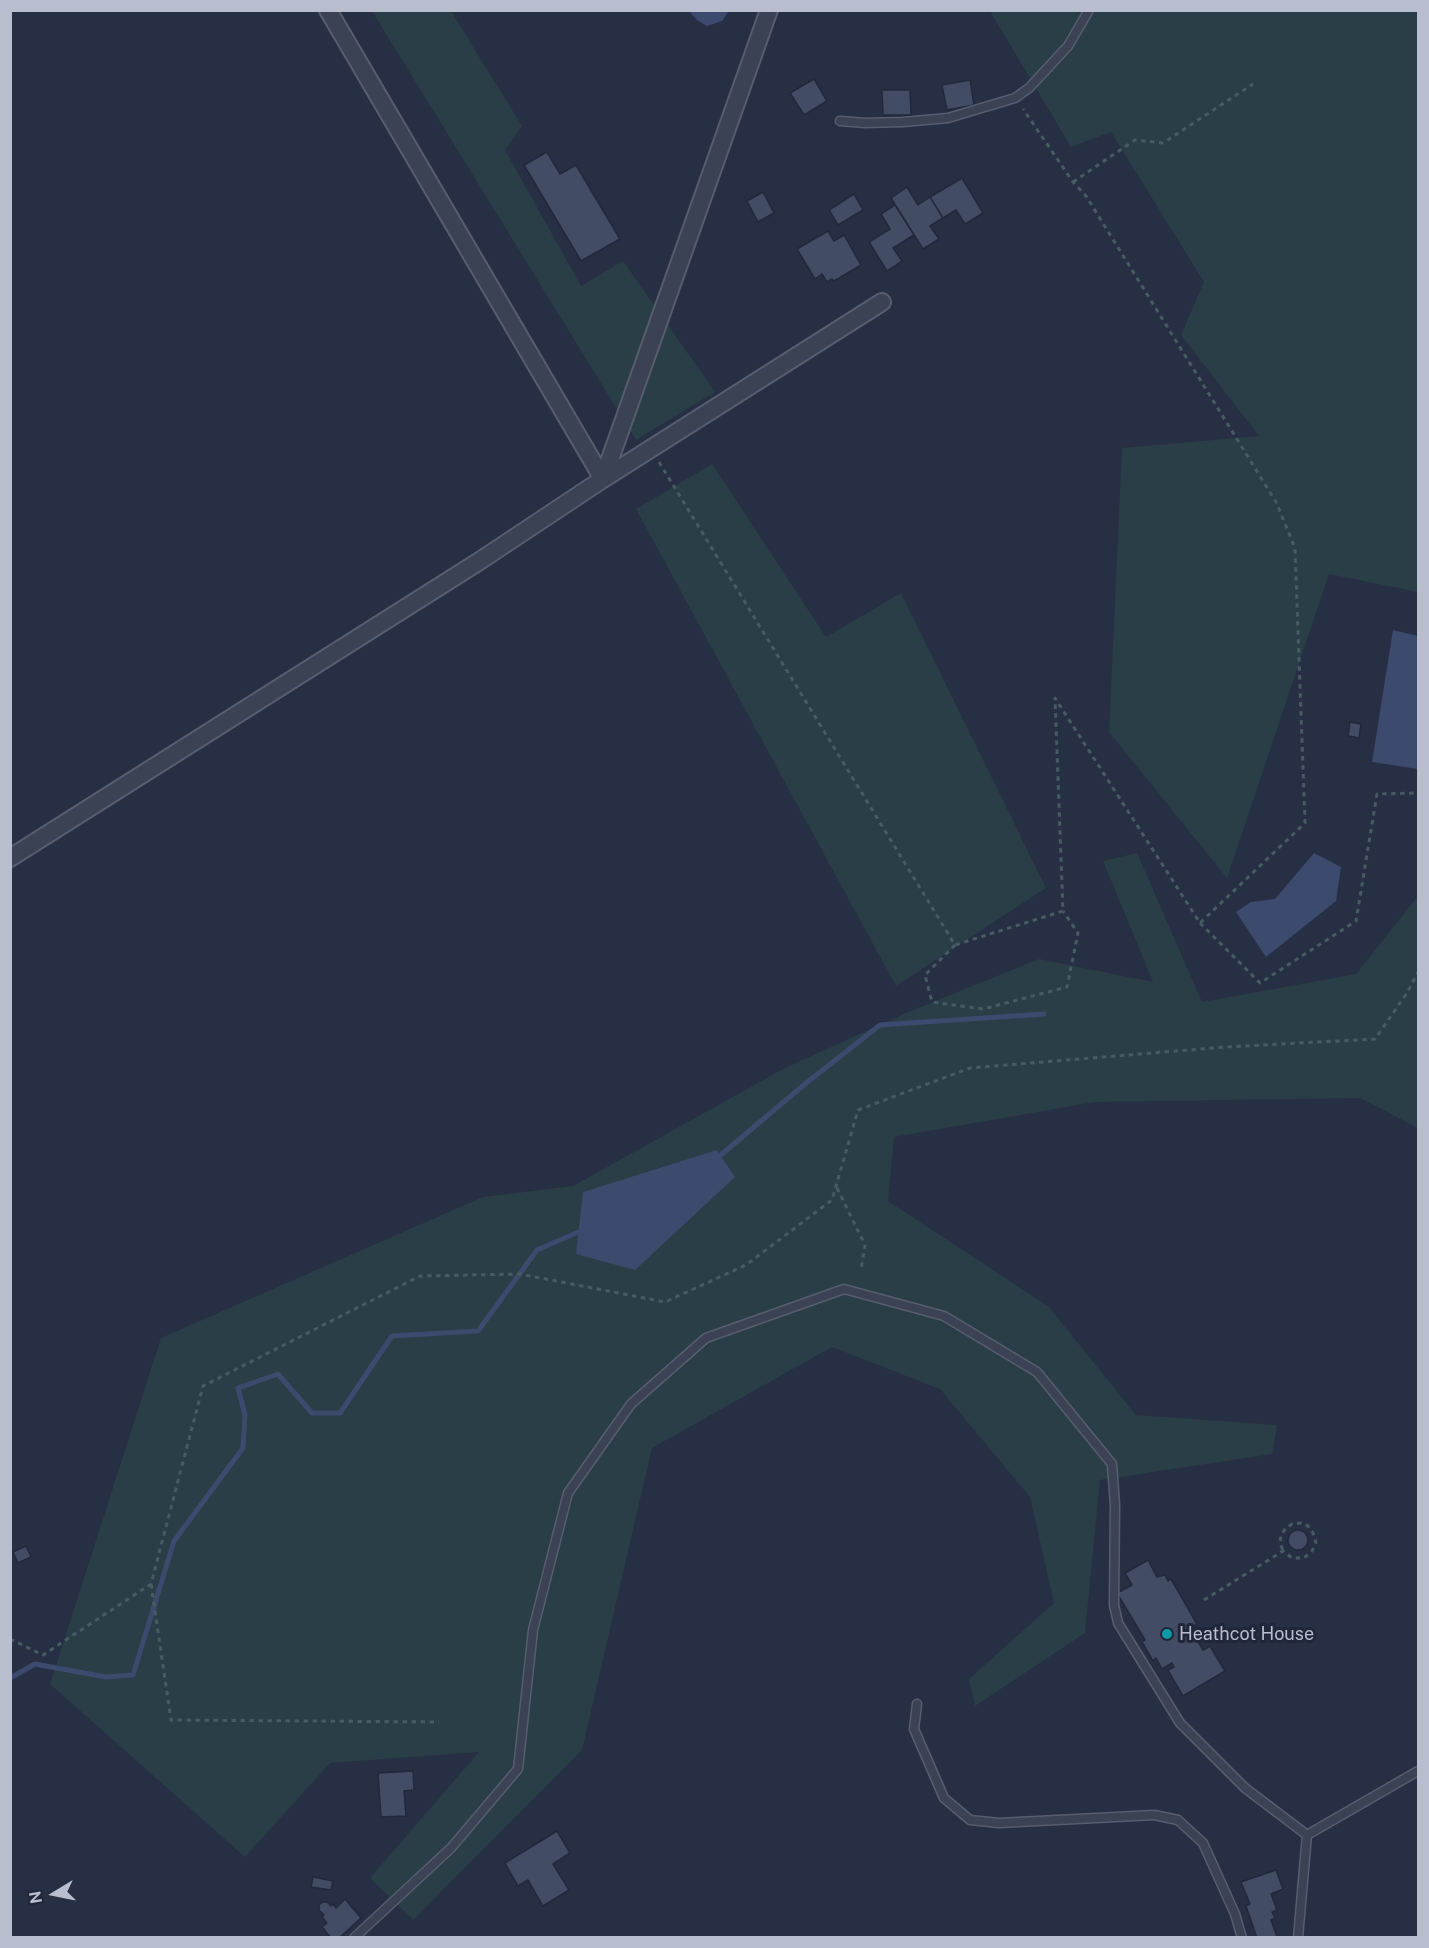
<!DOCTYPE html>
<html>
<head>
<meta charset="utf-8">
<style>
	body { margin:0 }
	#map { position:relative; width:1429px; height:1948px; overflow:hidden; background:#272f45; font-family:"Public Sans",sans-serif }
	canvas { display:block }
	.frame { position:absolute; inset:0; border:12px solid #b9bece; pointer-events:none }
	.north { position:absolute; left:24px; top:1864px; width:60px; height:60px; -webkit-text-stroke:4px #20273a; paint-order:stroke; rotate:260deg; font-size:16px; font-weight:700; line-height:24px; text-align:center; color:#b9bece }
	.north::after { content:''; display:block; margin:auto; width:21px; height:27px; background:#b9bece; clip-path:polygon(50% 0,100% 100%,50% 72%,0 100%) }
</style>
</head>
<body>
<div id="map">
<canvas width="1429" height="1948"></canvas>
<div class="frame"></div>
<div class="north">N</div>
</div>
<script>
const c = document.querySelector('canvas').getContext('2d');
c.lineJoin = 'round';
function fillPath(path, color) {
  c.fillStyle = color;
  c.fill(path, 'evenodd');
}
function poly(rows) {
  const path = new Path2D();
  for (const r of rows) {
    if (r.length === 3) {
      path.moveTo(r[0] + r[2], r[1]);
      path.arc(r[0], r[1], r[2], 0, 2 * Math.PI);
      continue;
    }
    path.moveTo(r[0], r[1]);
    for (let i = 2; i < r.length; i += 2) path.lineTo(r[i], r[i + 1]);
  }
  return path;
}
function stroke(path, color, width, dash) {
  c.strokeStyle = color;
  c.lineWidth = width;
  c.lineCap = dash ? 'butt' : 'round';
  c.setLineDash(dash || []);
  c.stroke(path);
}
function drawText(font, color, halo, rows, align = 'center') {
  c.font = font + ' "Public Sans",sans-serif';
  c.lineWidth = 6;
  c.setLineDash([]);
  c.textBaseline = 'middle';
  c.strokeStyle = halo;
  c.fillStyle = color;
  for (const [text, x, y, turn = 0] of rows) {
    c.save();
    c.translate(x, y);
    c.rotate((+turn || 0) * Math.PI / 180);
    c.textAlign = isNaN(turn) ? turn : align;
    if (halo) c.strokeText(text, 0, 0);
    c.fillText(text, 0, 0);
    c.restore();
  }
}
fillPath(poly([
	[372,11,451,11,522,126,505,150,581,286,623,261,715,392,636,440],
	[990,11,1418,11,1418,592,1329,574,1227,878,1109,732,1122,448,1259,436,1181,335,1204,282,1111,132,1071,147],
	[712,464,826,637,901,593,1046,888,896,986,636,509],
	[1137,853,1202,1002,1356,974,1418,896,1418,1128,1360,1098,1095,1102,894,1137,888,1201,1049,1307,1136,1415,1277,1425,1272,1454,1100,1480,1085,1633,975,1706,969,1679,1054,1603,1030,1497,940,1389,832,1347,652,1448,582,1750,413,1920,370,1878,479,1752,330,1763,245,1857,50,1684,161,1338,483,1197,573,1186,783,1069,906,1013,1039,959,1153,982,1103,861]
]), '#293e46');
fillPath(poly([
	[689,11,729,11,722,21,707,26,697,20],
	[1393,630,1418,636,1418,769,1372,762],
	[1314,853,1341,867,1336,901,1266,957,1236,912,1251,902,1275,899],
	[717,1150,735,1177,635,1270,576,1254,583,1192]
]), '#3c4a6e');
stroke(poly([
	[716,1159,805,1084,880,1025,1044,1014],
	[10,1678,35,1664,106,1677,133,1675,174,1541,243,1448,245,1415,238,1388,278,1374,312,1413,340,1413,392,1336,478,1331,537,1250,583,1230]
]), '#3c4a6e', 5);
const building = poly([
	[814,79,827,101,804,115,790,93,814,79],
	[970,80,974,105,947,110,942,85,970,80],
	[882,90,910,90,911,115,883,115,882,90],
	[547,152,560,174,576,165,620,239,581,261,524,165,547,152],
	[962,178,983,213,965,224,956,210,943,218,930,197,962,178],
	[907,187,918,205,930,197,943,218,930,226,939,239,923,249,891,198,907,187],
	[763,192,774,213,758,222,747,201,763,192],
	[854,194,863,210,838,225,829,210,854,194],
	[895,205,914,235,893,248,902,261,887,271,869,242,890,229,881,214,895,205],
	[828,231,834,241,844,235,861,265,834,281,832,279,827,282,822,274,815,279,797,249,828,231],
	[1350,722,1361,724,1359,738,1348,736,1350,722],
	[1298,1540,10],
	[26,1546,31,1557,18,1563,13,1552,26,1546],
	[1148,1560,1157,1577,1165,1575,1168,1581,1171,1579,1197,1624,1190,1628,1203,1650,1210,1646,1225,1671,1183,1696,1168,1670,1174,1667,1172,1663,1162,1669,1156,1658,1153,1661,1142,1642,1145,1640,1117,1593,1132,1585,1125,1573,1148,1560],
	[413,1771,414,1790,404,1791,406,1816,381,1817,378,1773,413,1771],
	[557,1831,570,1853,553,1864,569,1890,543,1906,528,1880,518,1886,505,1863,557,1831],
	[1276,1870,1283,1889,1271,1894,1277,1910,1272,1912,1275,1918,1271,1920,1277,1937,1281,1936,1281,1938,1257,1938,1246,1906,1250,1904,1241,1882,1276,1870],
	[313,1877,333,1881,331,1890,311,1887,313,1877],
	[345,1899,361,1918,339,1938,331,1938,322,1927,327,1923,322,1917,324,1915,319,1910,319,1905,323,1902,327,1902,331,1906,333,1904,336,1908,345,1899]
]);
fillPath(building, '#434c65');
stroke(building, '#22293c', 1.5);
const lane = poly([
	[840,121,865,123,903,122,948,118,1015,98,1029,88,1068,46,1089,10],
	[917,1704,914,1729,944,1798,970,1820,999,1823,1154,1815,1178,1820,1203,1843,1235,1914,1242,1938],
	[1307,1835,1418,1771],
	[354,1938,451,1848,518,1769,533,1630,568,1493,631,1404,706,1338,844,1289,944,1316,1037,1372,1112,1464,1115,1505,1114,1605,1118,1623,1180,1723,1245,1788,1307,1835,1298,1938]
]);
const street = poly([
	[603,479,769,10],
	[603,479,882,302],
	[10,858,478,562,603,479,328,10]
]);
stroke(lane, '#575d6f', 11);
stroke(street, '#575d6f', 20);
stroke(poly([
	[1073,182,1135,140,1163,143,1253,84],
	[659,462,955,945,1063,911,1055,698,1200,923,1305,823,1295,548,1276,502,1086,196,1073,182,1023,109],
	[1200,923,1260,983,1356,921,1377,794,1418,793],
	[955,945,925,975,932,1002,983,1009,1067,987,1078,933,1063,911],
	[837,1188,865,1245,861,1270],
	[151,1584,171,1720,439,1722],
	[1204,1600,1283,1551,1292,1558,1304,1558,1312,1551,1316,1542,1313,1533,1308,1526,1301,1523,1292,1524,1286,1528,1281,1535,1280,1543,1283,1551],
	[10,1639,43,1655,151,1584,203,1386,420,1276,520,1274,665,1302,746,1265,832,1200,858,1110,970,1068,1225,1047,1375,1039,1407,993,1418,972]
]), '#475b62', 3, [4.5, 4.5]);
stroke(lane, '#3b4254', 8);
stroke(street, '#3b4254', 16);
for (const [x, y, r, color] of [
	[1167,1634,6,"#0f9aa8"]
]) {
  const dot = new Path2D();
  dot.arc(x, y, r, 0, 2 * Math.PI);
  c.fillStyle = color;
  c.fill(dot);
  stroke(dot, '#20273a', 2);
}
drawText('18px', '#b9bece', '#20273a', [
	["Heathcot House",1179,1634]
], 'left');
</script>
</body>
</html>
